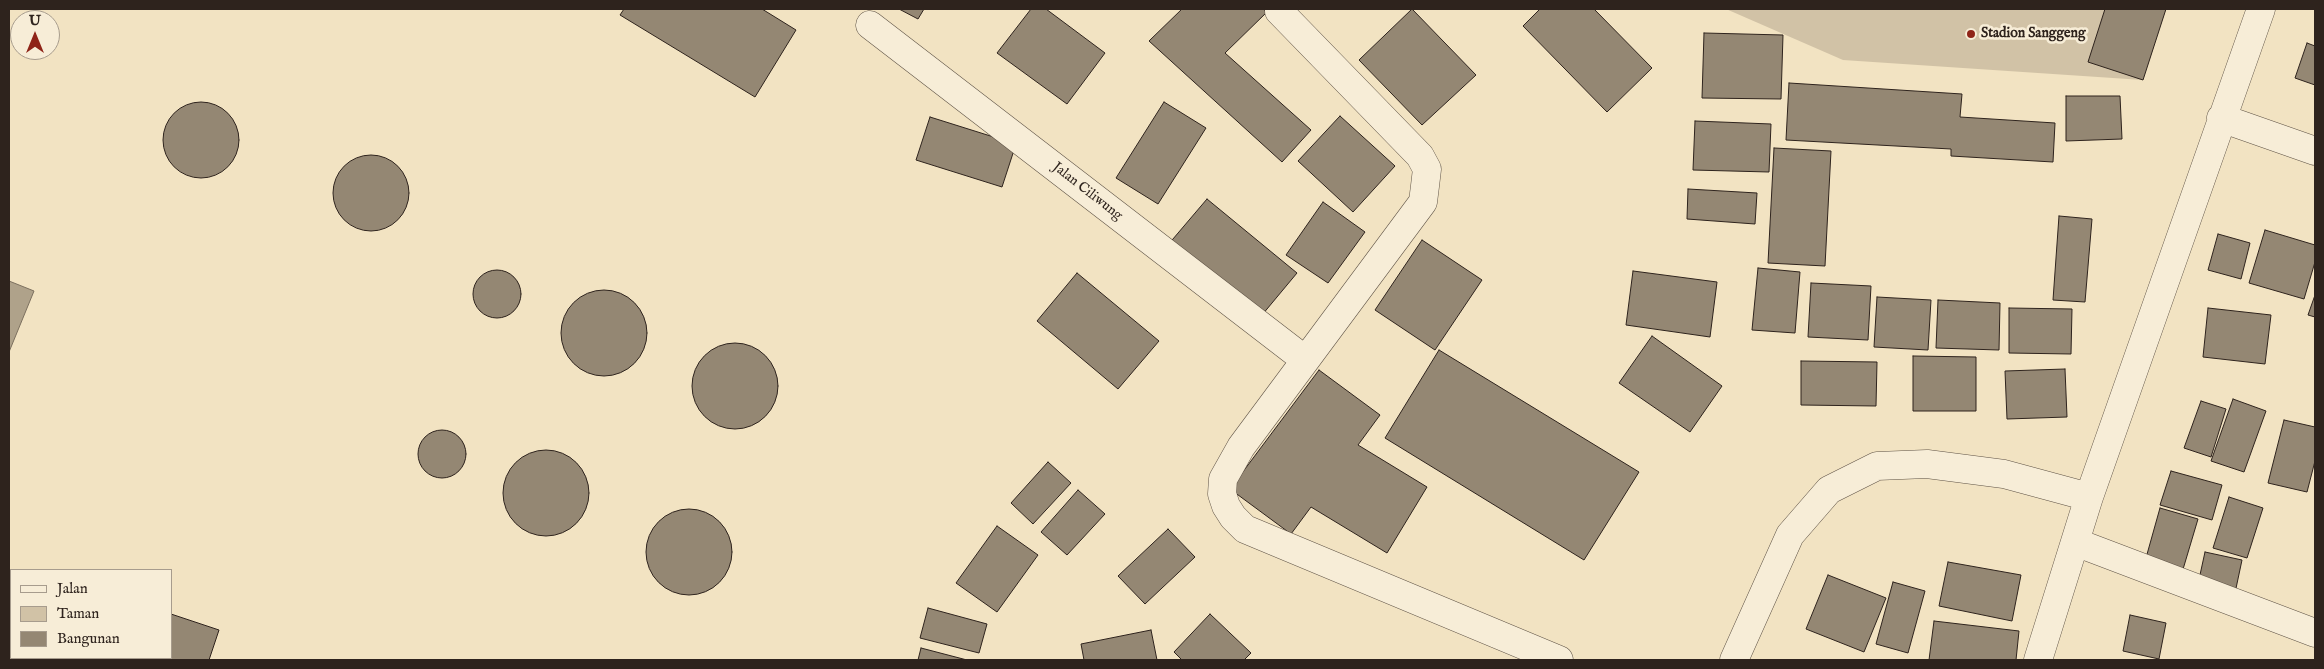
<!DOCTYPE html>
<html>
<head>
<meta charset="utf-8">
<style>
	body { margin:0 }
	#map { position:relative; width:2324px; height:669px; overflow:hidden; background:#f2e3c2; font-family:"IM FELL English",serif }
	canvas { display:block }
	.frame { position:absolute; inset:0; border:10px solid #2e231d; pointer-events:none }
	.legend { position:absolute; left:10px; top:569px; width:162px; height:90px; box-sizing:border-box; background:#f7edd7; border:1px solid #a79c8d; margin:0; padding:6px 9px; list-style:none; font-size:15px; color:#2e231d }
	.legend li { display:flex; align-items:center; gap:10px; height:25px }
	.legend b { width:25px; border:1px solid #a79c8d }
	.north { position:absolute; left:10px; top:10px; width:50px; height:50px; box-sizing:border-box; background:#f7edd7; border:1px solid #a79c8d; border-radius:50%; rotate:0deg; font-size:14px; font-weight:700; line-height:20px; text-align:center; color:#2e231d }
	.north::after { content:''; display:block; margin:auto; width:18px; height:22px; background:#8f2418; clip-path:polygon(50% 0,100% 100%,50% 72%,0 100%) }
</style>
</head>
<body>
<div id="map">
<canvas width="2324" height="669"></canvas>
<div class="frame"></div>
<ul class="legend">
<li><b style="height:6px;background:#f7edd7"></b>Jalan</li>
<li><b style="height:14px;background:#d1c2a6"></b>Taman</li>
<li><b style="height:14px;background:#948773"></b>Bangunan</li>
</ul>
<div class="north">U</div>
</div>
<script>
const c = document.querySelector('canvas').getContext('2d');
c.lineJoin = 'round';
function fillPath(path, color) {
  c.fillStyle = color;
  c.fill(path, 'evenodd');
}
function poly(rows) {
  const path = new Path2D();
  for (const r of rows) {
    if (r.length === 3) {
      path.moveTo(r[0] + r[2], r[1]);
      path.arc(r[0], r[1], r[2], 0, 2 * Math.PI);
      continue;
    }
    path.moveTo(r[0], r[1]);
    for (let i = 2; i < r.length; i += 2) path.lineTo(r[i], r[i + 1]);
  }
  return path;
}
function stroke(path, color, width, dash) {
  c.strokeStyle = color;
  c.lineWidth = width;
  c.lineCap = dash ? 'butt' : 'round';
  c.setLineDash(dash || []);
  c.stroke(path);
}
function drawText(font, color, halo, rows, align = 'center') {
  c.font = font + ' "IM FELL English",serif';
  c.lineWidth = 5;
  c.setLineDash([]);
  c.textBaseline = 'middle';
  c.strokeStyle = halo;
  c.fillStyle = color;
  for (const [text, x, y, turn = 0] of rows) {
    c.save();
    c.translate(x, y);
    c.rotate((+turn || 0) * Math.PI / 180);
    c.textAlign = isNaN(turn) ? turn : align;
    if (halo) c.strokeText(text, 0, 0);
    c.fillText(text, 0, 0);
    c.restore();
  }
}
fillPath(poly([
	[1726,9,2166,9,2143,80,1843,60]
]), '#d1c2a6');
const water = poly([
	[9,281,34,291,9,352,9,281]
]);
fillPath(water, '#afa28a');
stroke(water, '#7b6f5e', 1);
const building = poly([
	[624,9,762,9,796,30,755,97,620,15,624,9],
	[899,9,924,9,918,19,899,9],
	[1031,9,1046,9,1105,53,1067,104,997,53,1031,9],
	[1182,9,1263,9,1267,12,1225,53,1311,130,1282,162,1149,41,1182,9],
	[1412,9,1476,75,1422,125,1359,60,1412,9],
	[1540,9,1594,9,1652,68,1607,112,1523,26,1540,9],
	[2105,9,2166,9,2143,80,2088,62,2105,9],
	[1704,33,1783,35,1781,99,1702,98,1704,33],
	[2307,43,2315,46,2315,85,2295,78,2307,43],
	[1789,83,1962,94,1960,117,2055,123,2053,162,1951,156,1951,149,1786,140,1789,83],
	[2066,96,2120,96,2122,139,2066,141,2066,96],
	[1164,102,1206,128,1158,204,1116,178,1164,102],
	[201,140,38],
	[1340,116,1395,166,1353,212,1298,161,1340,116],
	[930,117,1016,144,1002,187,916,160,930,117],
	[1695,121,1771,124,1769,172,1693,170,1695,121],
	[1774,148,1831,151,1825,266,1768,263,1774,148],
	[371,193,38],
	[1688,189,1757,193,1755,224,1687,219,1688,189],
	[1207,199,1297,273,1257,321,1167,246,1207,199],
	[1323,202,1365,232,1328,283,1286,255,1323,202],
	[2059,216,2092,219,2085,302,2053,300,2059,216],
	[2265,230,2315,245,2315,262,2304,299,2249,283,2265,230],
	[2218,234,2250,243,2241,279,2208,270,2218,234],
	[1422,240,1482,280,1435,350,1375,310,1422,240],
	[1758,268,1800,272,1795,333,1752,330,1758,268],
	[497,294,24],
	[1633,271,1717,282,1710,337,1626,325,1633,271],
	[1077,273,1159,341,1118,389,1037,321,1077,273],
	[1811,283,1871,286,1868,340,1808,337,1811,283],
	[604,333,43],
	[2315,295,2315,317,2308,315,2315,295],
	[1877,297,1931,300,1928,350,1874,347,1877,297],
	[1938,300,2000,303,1999,350,1936,348,1938,300],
	[2009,308,2072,309,2071,354,2009,353,2009,308],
	[2208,308,2271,315,2265,364,2203,357,2208,308],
	[1652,336,1722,386,1690,432,1619,383,1652,336],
	[735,386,43],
	[1439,350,1639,472,1584,560,1385,438,1439,350],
	[1913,356,1976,357,1976,411,1913,411,1913,356],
	[1801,361,1877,362,1876,406,1801,405,1801,361],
	[2065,369,2067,417,2007,419,2005,371,2065,369],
	[1319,370,1380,415,1358,445,1427,487,1387,553,1311,507,1291,534,1230,489,1319,370],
	[2233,399,2266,411,2244,472,2211,461,2233,399],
	[2201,401,2226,409,2211,457,2184,448,2201,401],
	[2284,420,2315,427,2315,461,2307,492,2268,483,2284,420],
	[442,454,24],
	[546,493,43],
	[1048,462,1071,483,1033,524,1011,503,1048,462],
	[2171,471,2222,485,2212,520,2160,505,2171,471],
	[1078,490,1105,514,1067,555,1041,532,1078,490],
	[2229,497,2263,508,2247,558,2213,548,2229,497],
	[2160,508,2198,519,2181,576,2144,565,2160,508],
	[689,552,43],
	[997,526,1038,555,997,612,956,583,997,526],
	[1168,529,1195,557,1145,604,1118,576,1168,529],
	[2205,552,2242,560,2235,593,2198,584,2205,552],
	[1948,562,2021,575,2012,621,1939,606,1948,562],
	[1828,575,1886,598,1864,652,1806,629,1828,575],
	[1893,582,1925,591,1908,653,1876,644,1893,582],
	[928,608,987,624,979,653,920,638,928,608],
	[171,614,219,630,209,660,146,660,138,658,171,658,171,614],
	[1210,614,1251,653,1244,660,1182,660,1174,652,1210,614],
	[2130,615,2166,623,2159,659,2123,651,2130,615],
	[1934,621,2019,631,2016,660,1929,660,1934,621],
	[1151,630,1157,660,1084,660,1081,644,1151,630],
	[921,648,967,660,918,660,921,648]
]);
fillPath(building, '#948773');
stroke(building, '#2e231d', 1);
const minor = poly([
	[1279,11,1420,156,1427,169,1425,186,1423,202,1241,447,1223,479,1222,494,1226,506,1233,517,1245,529,1559,660],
	[870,25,1304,359],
	[2221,118,2315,151],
	[2075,542,2315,633],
	[1734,660,1790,535,1829,490,1877,466,1927,464,2004,474,2089,497],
	[2038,660,2089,497,2261,9]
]);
stroke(minor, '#5f5346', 29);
stroke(minor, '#f7edd7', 28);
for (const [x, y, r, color] of [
	[1971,34,5,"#8f2418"]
]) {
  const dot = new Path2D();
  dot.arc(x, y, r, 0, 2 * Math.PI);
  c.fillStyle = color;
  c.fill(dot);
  stroke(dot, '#f7edd7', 2);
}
drawText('bold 14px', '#2e231d', '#f7edd7', [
	["Stadion Sanggeng",1981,34]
], 'left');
drawText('14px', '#2e231d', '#f7edd7', [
	["Jalan Ciliwung",1087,192,38]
]);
</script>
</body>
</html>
